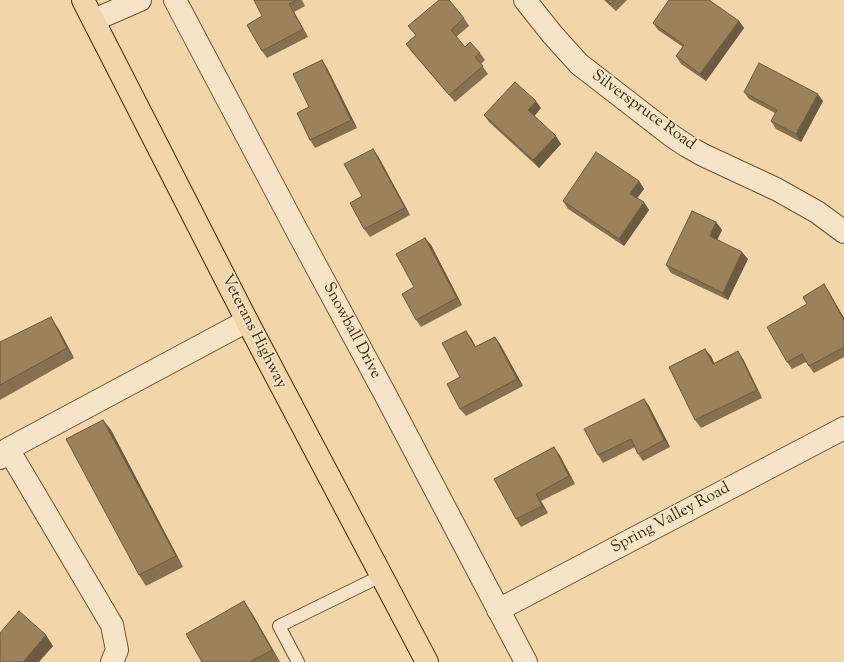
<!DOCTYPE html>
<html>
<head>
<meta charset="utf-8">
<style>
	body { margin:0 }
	canvas { display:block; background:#f2d5a8 }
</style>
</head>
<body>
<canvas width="844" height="662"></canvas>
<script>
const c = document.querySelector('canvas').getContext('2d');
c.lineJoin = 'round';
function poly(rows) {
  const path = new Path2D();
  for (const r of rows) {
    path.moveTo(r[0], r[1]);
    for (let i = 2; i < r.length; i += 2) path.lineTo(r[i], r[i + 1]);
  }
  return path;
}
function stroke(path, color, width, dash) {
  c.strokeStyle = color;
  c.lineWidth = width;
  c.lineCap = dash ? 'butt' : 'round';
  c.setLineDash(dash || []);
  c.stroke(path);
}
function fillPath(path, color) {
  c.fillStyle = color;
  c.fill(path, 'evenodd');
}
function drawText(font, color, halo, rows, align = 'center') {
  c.font = font + ' "Sorts Mill Goudy",serif';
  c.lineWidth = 3.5;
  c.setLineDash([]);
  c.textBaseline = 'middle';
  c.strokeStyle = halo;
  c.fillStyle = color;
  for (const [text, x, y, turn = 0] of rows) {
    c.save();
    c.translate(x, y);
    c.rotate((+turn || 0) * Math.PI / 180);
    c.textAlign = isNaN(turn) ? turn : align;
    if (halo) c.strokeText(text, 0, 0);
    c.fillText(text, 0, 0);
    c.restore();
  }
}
const lane = poly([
	[298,662,279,626,381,576]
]);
const street = poly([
	[175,0,296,229,385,394,526,662],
	[525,0,552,34,579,64,672,136,687,146,703,155,776,189,817,212,844,232],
	[94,20,140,0],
	[8,449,112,625,117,650,112,662],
	[0,458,8,449,247,321],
	[498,610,844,428]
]);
const primary = poly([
	[83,0,247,321,427,662]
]);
stroke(lane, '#6b532e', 14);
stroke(street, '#6b532e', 24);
stroke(primary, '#3e2806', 24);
stroke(lane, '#f7e4c6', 12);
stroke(street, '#f7e4c6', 22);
stroke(primary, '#f2d5a8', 22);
fillPath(poly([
	[254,0,302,0,305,6,294,12,308,37,267,58,262,51,262,16],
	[604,0,627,0,616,11],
	[464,18,469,26,456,37,465,47,480,53,485,60,481,64,488,74,455,102,411,51,406,44,416,36,408,26],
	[739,21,744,28,706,81,681,64,676,56,683,47,658,30,653,23],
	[322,60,327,68,357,128,315,148,310,140,309,107],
	[744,92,823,101,801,142,776,129,771,121,775,113,749,99],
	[541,108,534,116,561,144,539,168,489,122,484,115],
	[378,156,410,215,370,237,364,229,362,196],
	[639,181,644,189,637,198,649,210,624,246,568,209,563,201],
	[716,222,722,230,717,240,748,259,728,300,671,273,666,265],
	[425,238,431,245,462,305,421,327,416,320,414,287],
	[824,284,829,292,844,318,844,357,814,373,806,362,792,369,787,362,807,304],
	[58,328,74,358,0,400,0,342],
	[495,337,500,344,523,386,466,416,460,409,460,377,471,338,476,347],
	[711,356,714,363,743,359,762,398,701,428,695,420],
	[644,399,649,406,670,447,643,461,638,454,635,447,603,463,598,455],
	[103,420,111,430,183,567,146,586,139,575],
	[559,454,575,484,541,501,548,513,521,527,516,519],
	[244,601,253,615,280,662,202,662]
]), '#86704d');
fillPath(poly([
	[289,4,294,12,308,37,303,29],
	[739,21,744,28,706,81,700,74],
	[322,60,327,68,357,128,351,120],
	[818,94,823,101,801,142,796,134],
	[536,101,541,108,533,118,528,110],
	[556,136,561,144,539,168,533,160],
	[373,149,378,156,410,215,405,208],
	[639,181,644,189,635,201,630,194],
	[644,202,649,210,624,246,619,239],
	[716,222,722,230,715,244,710,236],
	[425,238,431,245,462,305,457,298],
	[742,252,748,259,728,300,723,293],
	[824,284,829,292,844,318,844,320],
	[51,317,58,328,74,358,67,348],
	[466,331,471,338,480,355,475,347],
	[495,337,500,344,523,386,517,379],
	[705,349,711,356,718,371,713,364],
	[738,351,743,359,762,398,757,390],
	[644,399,649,406,670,447,664,440],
	[103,420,111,430,183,567,176,556],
	[554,447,559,454,575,484,569,476],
	[536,494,541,501,548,513,542,506],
	[244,601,253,615,280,662,272,650],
	[46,635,53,646,39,662,23,662]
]), '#6d5b3f');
const building = poly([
	[254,0,297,0,289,4,303,29,262,51,247,25,262,16,254,0],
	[439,0,449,0,464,18,451,30,465,47,470,42,480,53,475,57,483,66,449,95,406,44,416,35,408,26,439,0],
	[607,0,614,0,611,4,607,0],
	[669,0,709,0,739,21,700,74,676,56,684,45,653,23,669,0],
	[322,60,351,120,310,140,297,113,309,107,293,74,322,60],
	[759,63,818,94,796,134,771,121,777,110,744,92,759,63],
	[515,82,536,101,528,110,556,136,533,160,484,115,515,82],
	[373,149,405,208,364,229,350,203,362,196,344,164,373,149],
	[596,152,639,181,630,194,644,202,619,239,563,201,596,152],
	[692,211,716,222,710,236,742,252,723,293,666,265,692,211],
	[425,238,457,298,416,320,402,294,414,287,396,254,425,238],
	[824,284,844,320,844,347,809,366,802,354,787,362,767,327,807,304,803,297,824,284],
	[51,317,67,348,0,385,0,342,51,317],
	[466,331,475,347,495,337,517,379,460,409,447,384,460,377,442,343,466,331],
	[705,349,713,364,738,351,757,390,695,420,669,367,705,349],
	[644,399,664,440,638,454,631,439,598,455,584,429,644,399],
	[103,420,176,556,139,575,66,439,103,420],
	[554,447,569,476,536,494,542,506,516,519,494,479,554,447],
	[244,601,272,650,250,662,202,662,186,634,244,601],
	[19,611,46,635,23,662,0,662,0,633,19,611]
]);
fillPath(building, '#9c825a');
stroke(building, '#6d5b3f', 1);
drawText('16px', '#3e2806', '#f7e4c6', [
	["Silverspruce Road",643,111,36],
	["Snowball Drive",351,331,62],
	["Veterans Highway",253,332,63],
	["Spring Valley Road",671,519,-28]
]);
</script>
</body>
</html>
